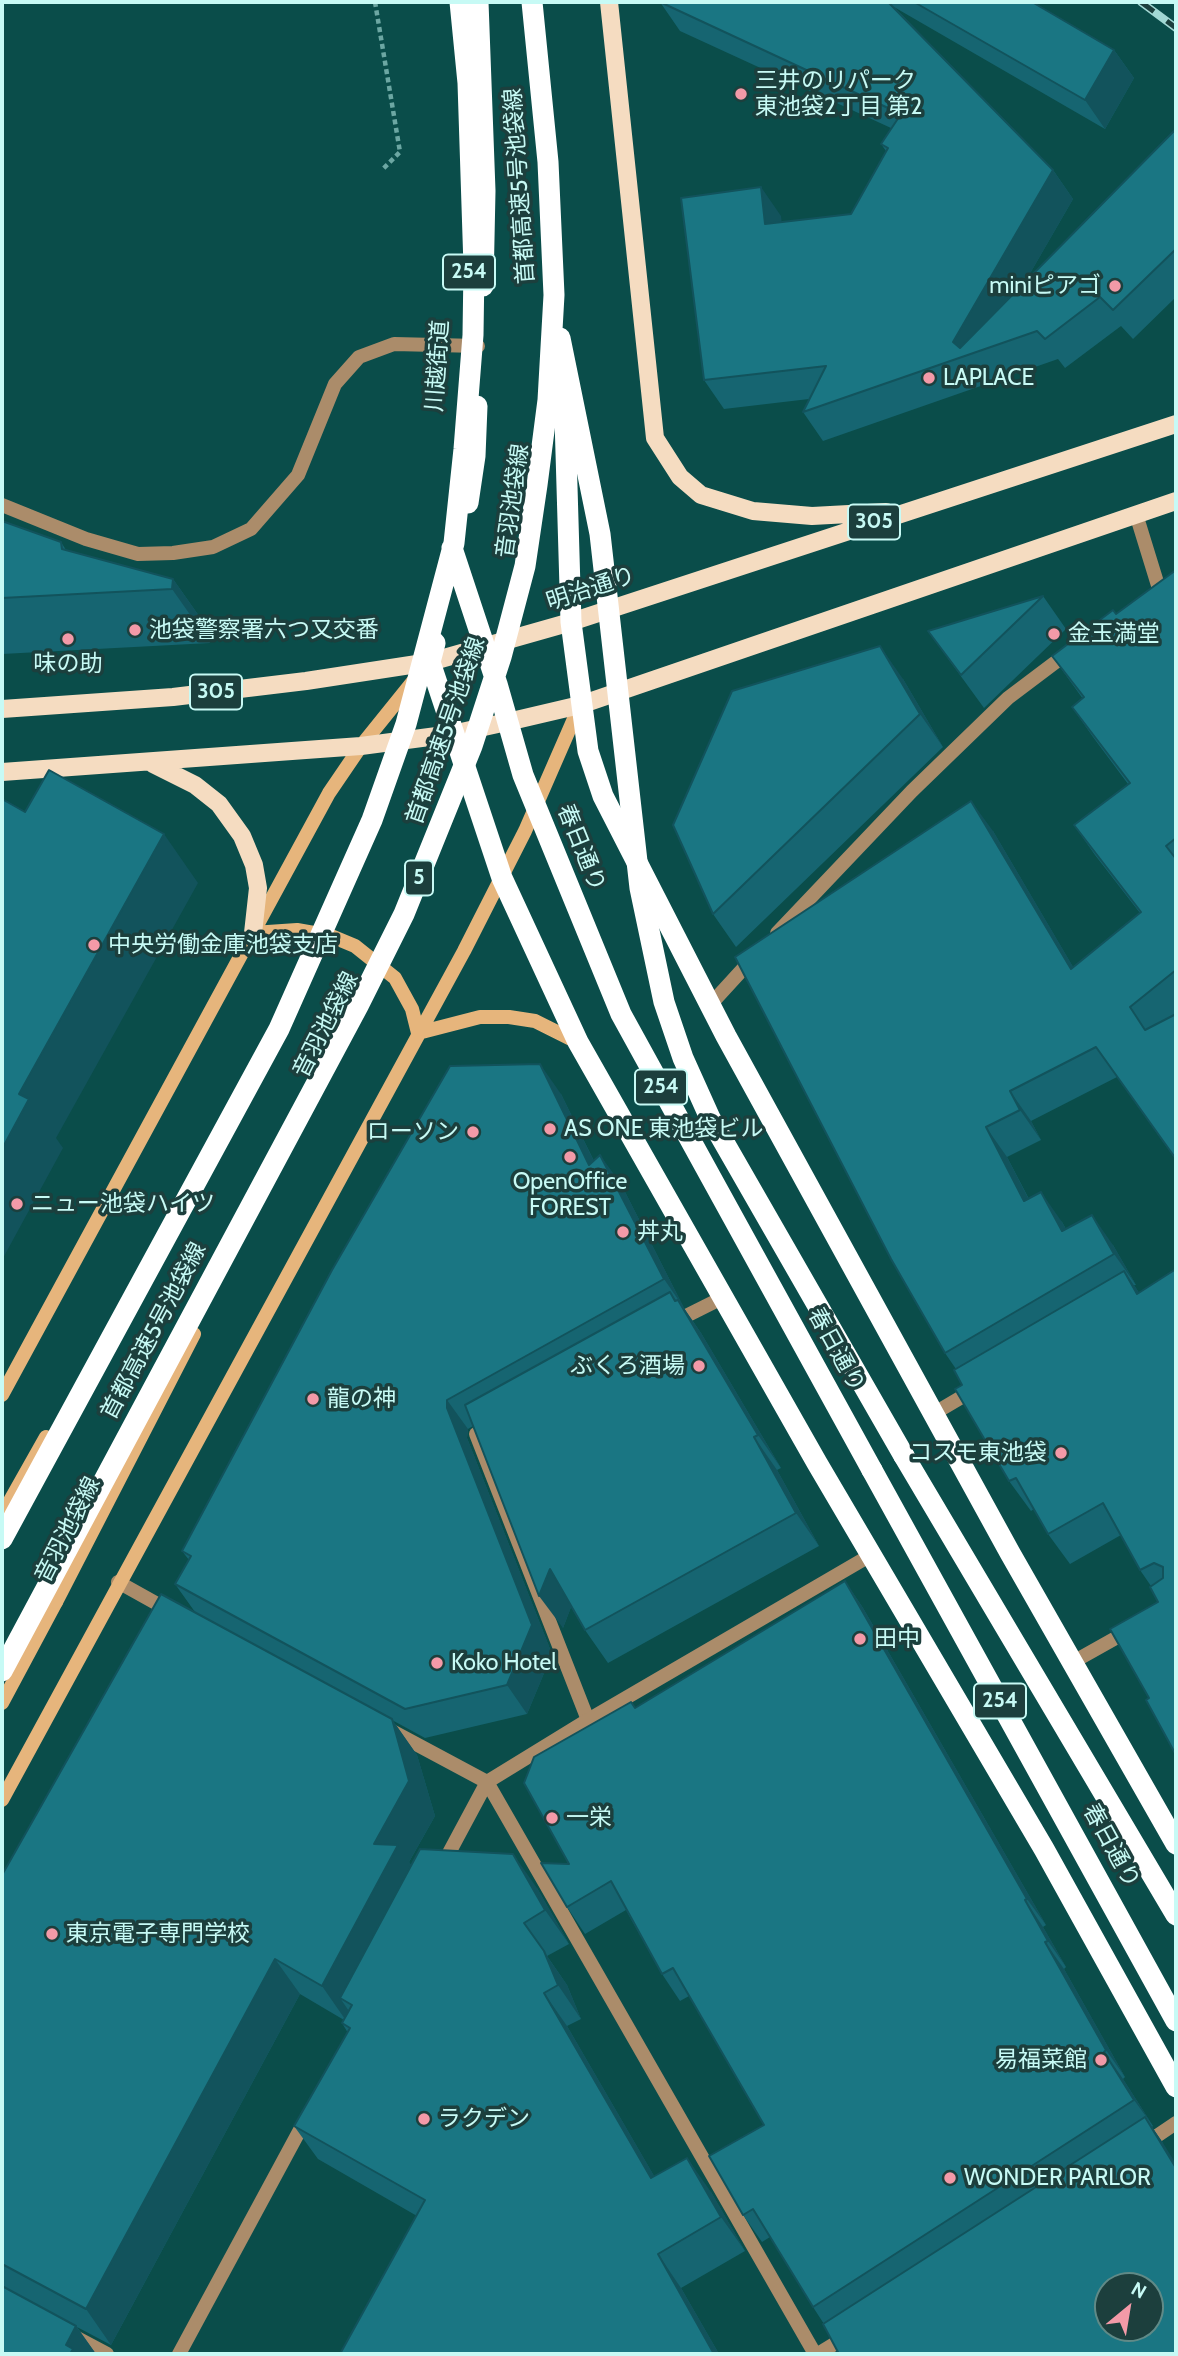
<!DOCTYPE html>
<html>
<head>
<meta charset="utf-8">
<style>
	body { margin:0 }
	#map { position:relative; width:1178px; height:2356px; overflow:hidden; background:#0a4d4a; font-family:Cabin,sans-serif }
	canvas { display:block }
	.frame { position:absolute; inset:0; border:4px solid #c7faf5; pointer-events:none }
	.north { position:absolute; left:1094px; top:2272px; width:70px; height:70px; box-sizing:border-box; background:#1c3f3d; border:2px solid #608a87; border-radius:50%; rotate:30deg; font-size:19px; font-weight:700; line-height:28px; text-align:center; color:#c7faf5 }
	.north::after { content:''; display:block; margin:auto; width:24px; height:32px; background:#f39aa8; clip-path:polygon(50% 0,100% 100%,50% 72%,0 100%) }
</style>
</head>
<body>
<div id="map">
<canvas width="1178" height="2356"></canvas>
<div class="frame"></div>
<div class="north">N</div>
</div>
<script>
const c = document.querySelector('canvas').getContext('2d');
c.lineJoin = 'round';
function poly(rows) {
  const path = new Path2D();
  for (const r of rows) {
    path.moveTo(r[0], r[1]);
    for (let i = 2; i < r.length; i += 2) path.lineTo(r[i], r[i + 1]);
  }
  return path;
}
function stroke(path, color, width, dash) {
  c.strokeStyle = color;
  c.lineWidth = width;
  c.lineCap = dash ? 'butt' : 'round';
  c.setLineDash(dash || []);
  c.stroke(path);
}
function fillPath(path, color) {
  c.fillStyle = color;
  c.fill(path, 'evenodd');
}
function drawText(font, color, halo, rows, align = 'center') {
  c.font = font + ' Cabin,"Noto Sans JP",sans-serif';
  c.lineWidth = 7;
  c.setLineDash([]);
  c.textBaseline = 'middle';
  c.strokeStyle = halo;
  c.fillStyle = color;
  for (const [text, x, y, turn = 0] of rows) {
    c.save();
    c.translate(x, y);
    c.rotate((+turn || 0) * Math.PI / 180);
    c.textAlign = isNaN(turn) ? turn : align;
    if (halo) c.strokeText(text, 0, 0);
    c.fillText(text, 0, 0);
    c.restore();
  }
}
stroke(poly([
	[375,2,400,152,382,170]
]), '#6ca7a3', 4.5, [5, 3.5]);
stroke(poly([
	[674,1322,722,1298],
	[492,1426,476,1434,588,1720]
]), '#ab8c6a', 14);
stroke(poly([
	[2,505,86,539,138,554,173,553,213,547,251,529,298,475,335,384,359,357,394,344,478,346],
	[1136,514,1160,592,1153,597],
	[777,933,912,791,1008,698,1069,652],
	[710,1005,753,958],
	[933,1414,977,1388],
	[118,1582,170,1611],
	[1073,1662,1130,1630],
	[388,1729,487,1782,815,2354],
	[442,1866,487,1782,588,1720,871,1555],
	[1142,2146,1176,2123],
	[75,2337,107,2354],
	[179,2354,308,2115],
	[818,2354,849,2335]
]), '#ab8c6a', 14);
stroke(poly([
	[253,933,297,930,331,936,355,946,395,978,412,1009,418,1033],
	[418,1033,480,1017,509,1017,535,1021,577,1042],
	[2,1395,329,793,361,746,415,679],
	[2,1703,56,1602],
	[2,1800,464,951,525,831,580,705]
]), '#e6b57c', 14);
stroke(poly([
	[609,2,655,438,680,477,701,495,753,511,812,516,886,512],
	[2,709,173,697,306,681,430,662,571,622,1176,424],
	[153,764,195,785,219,804,242,836,254,865,258,888,253,933],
	[2,772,361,746,452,734,516,720,580,705,1176,501]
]), '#f5dcc1', 18);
stroke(poly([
	[478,2,485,191,483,286],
	[564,385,571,622,588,751,603,796,726,1036,1010,1553,1176,1844],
	[468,503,475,456,477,406],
	[435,643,430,662,502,878,578,1042,817,1463,1044,1849,1176,2087],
	[904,1456,1176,1915],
	[872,1470,1176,2021]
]), '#fff', 21);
const rail = poly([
	[1141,2,1176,28]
]);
stroke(rail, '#a2d8d4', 8);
stroke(rail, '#1c3f3d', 5, [16]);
stroke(poly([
	[2,1515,46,1437],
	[56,1602,194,1334]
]), '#e6b57c', 14);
stroke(poly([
	[560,338,600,534,640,888,664,1002,683,1058,710,1118,904,1456],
	[452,548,497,684,523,775,621,1014,872,1470],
	[2,1539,279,1029,372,820,406,724,454,543,464,449,473,335,474,267,468,83,460,2],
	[2,1671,358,1006,404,914,472,746,501,657,525,566,537,485,548,400,554,295,548,162,532,2]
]), '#fff', 21);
fillPath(poly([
	[660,2,1032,2,1114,50,1134,78,1105,129,894,7,1053,170,1073,199,1025,282,1176,129,1176,297,1133,339,1121,326,1065,368,1058,359,823,441,803,412,809,399,724,409,704,380,781,216,781,222,851,214,886,151,881,144,891,128,680,31],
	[2,521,61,542,66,550,173,579,211,633,210,643,2,654],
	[1176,570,1176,1160,1117,1077,1031,1121,1041,1140,1007,1157,1029,1199,1062,1222,1066,1229,1113,1245,1136,1285,1134,1285,1139,1293,1176,1269,1176,1755,1149,1698,1158,1602,1151,1586,1140,1570,1121,1535,1070,1564,1048,1534,1034,1509,1031,1511,1009,1481,962,1385,956,1369,945,1353,993,831,1073,967,1140,913,1095,855,1074,825,1128,784,1093,737,1072,707,1083,699,1052,656,1116,614],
	[1043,596,1066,629,984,708,928,631],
	[903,679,943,747,736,947,713,914],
	[561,1094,594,1161,621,1184,684,1308,701,1333,781,1468,777,1470,819,1546,608,1663,585,1630,571,1607,563,1628,473,1426,468,1429,467,1438,552,1654,527,1714,425,1738,392,1720,417,1755,435,1816,409,1862,411,1865,537,1888,569,1944,547,1956,567,1985,581,2019,567,2026,654,2176,711,2192,745,2251,681,2288,719,2354,340,2354,417,2216,318,2159,294,2126,348,2033,342,2023,344,2020,300,1994,111,2345,77,2327,96,2354,2,2354,2,1875,195,1612,175,1584,189,1560,182,1551],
	[845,1581,863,1608,1046,1925,1043,1927,1066,1967,1064,1969,1125,2077,1123,2079,1153,2126,1152,2127,1163,2143,824,2324,813,2307,770,2237,762,2242,743,2215,764,2125,689,1996,680,2001,662,1974,626,1910,585,1934,567,1907,569,1864,631,1702,635,1708]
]), '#166571');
fillPath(poly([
	[1114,50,1134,78,1105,129,1085,100],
	[1053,170,1073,199,987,348,963,357,953,342],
	[761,187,781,216,785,253,765,224],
	[173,579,211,633,210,643,172,589],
	[880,646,903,679,943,747,920,714],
	[971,801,993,831,1092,999,1071,969],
	[164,834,198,883,56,1138,63,1148,2,1260,2,1149,19,1094],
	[540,1064,561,1094,610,1194,589,1165],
	[1010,1091,1031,1121,1041,1140,1020,1110],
	[986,1127,1007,1157,1045,1231,1024,1201],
	[600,1155,621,1184,684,1308,664,1279],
	[1041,1192,1062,1222,1084,1262,1062,1231],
	[1092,1215,1113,1245,1136,1285,1114,1254],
	[1124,1271,1145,1301,1137,1294],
	[670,1292,691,1321,678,1300,701,1333,781,1468,758,1435],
	[447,1400,468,1429,467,1438,552,1654,527,1714,507,1685,447,1408],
	[754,1437,777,1470,819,1546,796,1513],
	[550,1569,573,1602,563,1628,539,1596],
	[845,1581,863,1608,1046,1925,1027,1899],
	[392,1719,417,1755,435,1816,409,1862,423,1881,352,2005,340,1998,351,2014,347,2022,322,1986,374,1844],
	[513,1854,537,1888,569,1944,545,1910],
	[1025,1900,1043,1927,1066,1967,1048,1941],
	[524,1923,567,1985,581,2019,558,1985],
	[1045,1942,1064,1969,1125,2077,1106,2050],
	[275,1959,300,1994,111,2345,86,2309],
	[544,1993,567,2026,675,2212,651,2178],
	[1104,2052,1123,2079,1153,2126,1134,2100],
	[1145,2117,1163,2143,1176,2164,1176,2168],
	[687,2158,711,2192,745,2251,721,2217],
	[658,2254,681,2288,719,2354,714,2354],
	[76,2326,96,2354,70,2354,66,2345]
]), '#12535c');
const building = poly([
	[660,2,888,2,1053,170,953,342,960,348,1176,129,1176,249,1113,310,1100,297,1045,339,1037,331,803,412,826,366,704,380,681,198,761,187,765,224,851,214,888,148,881,144,901,114,660,2],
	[914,2,1032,2,1114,50,1085,100,914,2],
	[2,521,61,542,62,549,173,579,172,589,2,598,2,521],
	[1176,570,1176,838,1166,846,1176,859,1176,970,1130,1007,1145,1030,1176,1014,1176,1159,1096,1047,1010,1091,1020,1110,986,1127,1024,1201,1041,1192,1062,1231,1092,1215,1114,1254,945,1353,891,1259,735,957,971,801,1071,969,1141,912,1074,825,1130,783,1072,707,1084,697,1052,656,1113,610,1116,614,1176,570],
	[1043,596,961,675,928,631,1043,596],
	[880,646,920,714,713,914,673,825,732,691,880,646],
	[49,770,164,834,19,1094,29,1099,2,1149,2,799,25,812,49,770],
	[540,1064,589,1165,600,1155,664,1279,447,1400,447,1408,532,1625,507,1685,405,1709,175,1584,191,1556,182,1551,332,1270,450,1066,540,1064],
	[1176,1269,1176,1755,1146,1700,1149,1698,1110,1629,1158,1602,1150,1587,1163,1578,1163,1567,1154,1563,1140,1570,1103,1503,1048,1534,1016,1478,1009,1481,955,1389,962,1385,954,1370,1124,1271,1137,1294,1176,1269],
	[670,1292,675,1301,678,1300,758,1435,754,1437,796,1513,585,1630,550,1569,539,1596,465,1405,670,1292],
	[845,1581,1027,1899,1025,1900,1048,1941,1045,1942,1106,2050,1104,2052,1134,2100,813,2307,753,2209,743,2215,709,2156,764,2125,673,1968,662,1974,611,1881,567,1907,541,1863,569,1864,524,1783,534,1757,631,1702,635,1708,845,1581],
	[161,1594,392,1719,409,1781,374,1844,398,1845,322,1986,275,1959,86,2309,2,2264,2,1875,161,1594],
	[420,1849,513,1854,545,1910,524,1923,544,1951,558,1985,544,1993,651,2178,687,2158,721,2217,658,2254,714,2354,340,2354,425,2200,294,2126,350,2028,342,2023,352,2005,340,1998,420,1849],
	[1145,2117,1176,2168,1176,2354,839,2354,823,2324,1145,2117],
	[1108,2286,1150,2286,1150,2328,1108,2328,1108,2286],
	[2,2286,76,2326,66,2345,73,2349,70,2354,2,2354,2,2286]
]);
fillPath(building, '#1a7683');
stroke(building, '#12535c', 2);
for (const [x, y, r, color] of [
	[741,94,7,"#f39aa8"],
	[1115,286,7,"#f39aa8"],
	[929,378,7,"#f39aa8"],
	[135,630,7,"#f39aa8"],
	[1054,634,7,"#f39aa8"],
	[68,639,7,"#f39aa8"],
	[94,945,7,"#f39aa8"],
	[550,1129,7,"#f39aa8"],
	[473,1132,7,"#f39aa8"],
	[570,1157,7,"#f39aa8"],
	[17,1204,7,"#f39aa8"],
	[623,1232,7,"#f39aa8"],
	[699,1366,7,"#f39aa8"],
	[313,1399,7,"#f39aa8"],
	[1061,1453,7,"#f39aa8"],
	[860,1639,7,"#f39aa8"],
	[437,1663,7,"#f39aa8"],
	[552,1818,7,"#f39aa8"],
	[52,1934,7,"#f39aa8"],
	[1101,2060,7,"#f39aa8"],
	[424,2119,7,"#f39aa8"],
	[950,2178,7,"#f39aa8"]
]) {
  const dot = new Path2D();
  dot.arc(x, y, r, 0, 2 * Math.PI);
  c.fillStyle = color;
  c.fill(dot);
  stroke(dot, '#1c3f3d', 2.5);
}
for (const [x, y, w] of [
	[469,272,52],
	[874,522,52],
	[216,692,52],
	[419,878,28],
	[661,1087,52],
	[1000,1701,52]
]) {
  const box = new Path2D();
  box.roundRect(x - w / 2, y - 17.5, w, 35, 5);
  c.fillStyle = '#1c3f3d';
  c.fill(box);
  stroke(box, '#c7faf5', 2);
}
drawText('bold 21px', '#c7faf5', null, [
	["254",469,272],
	["305",874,522],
	["305",216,692],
	["5",419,878],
	["254",661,1087],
	["254",1000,1701]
]);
drawText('23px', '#c7faf5', '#1c3f3d', [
	["三井のリパーク",755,81],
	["東池袋2丁目 第2",755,107],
	["miniピアゴ",1101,286,"right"],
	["LAPLACE",943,378],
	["池袋警察署六つ又交番",149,630],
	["金玉満堂",1068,634],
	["味の助",68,664,"center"],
	["中央労働金庫池袋支店",108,945],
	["AS ONE 東池袋ビル",564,1129],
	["ローソン",459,1132,"right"],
	["OpenOffice",570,1182,"center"],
	["FOREST",570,1208,"center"],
	["ニュー池袋ハイツ",31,1204],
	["丼丸",637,1232],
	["ぶくろ酒場",685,1366,"right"],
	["龍の神",327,1399],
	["コスモ東池袋",1047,1453,"right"],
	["田中",874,1639],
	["Koko Hotel",451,1663],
	["一栄",566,1818],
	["東京電子専門学校",66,1934],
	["易福菜館",1087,2060,"right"],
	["ラクデン",438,2119],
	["WONDER PARLOR",964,2178]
], 'left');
drawText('23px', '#c7faf5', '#1c3f3d', [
	["首都高速5号池袋線",520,186,-94],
	["川越街道",438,366,-86],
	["音羽池袋線",513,501,-82],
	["明治通り",591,589,-18],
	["首都高速5号池袋線",446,731,-71],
	["春日通り",581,848,68],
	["音羽池袋線",326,1025,-63],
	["首都高速5号池袋線",154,1331,-62],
	["春日通り",836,1350,61],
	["音羽池袋線",68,1530,-63],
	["春日通り",1111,1846,61]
]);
</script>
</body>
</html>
